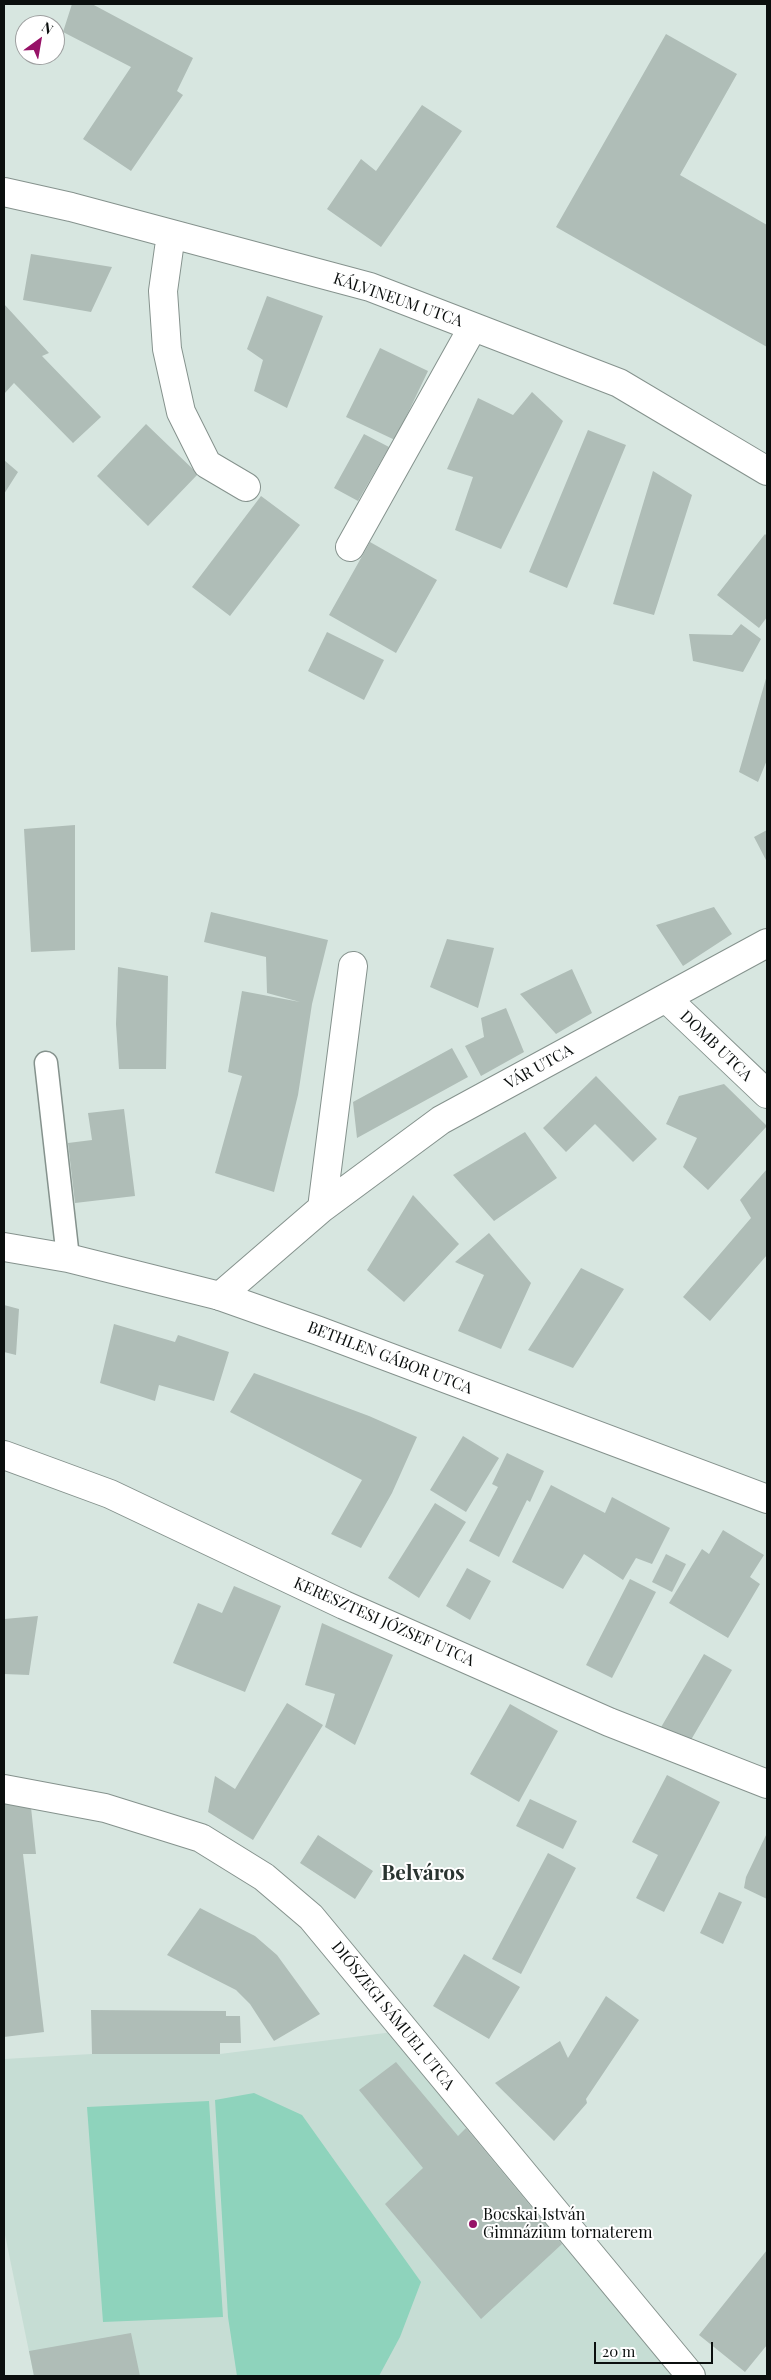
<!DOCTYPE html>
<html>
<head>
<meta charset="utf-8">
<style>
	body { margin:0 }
	#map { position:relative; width:771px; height:2380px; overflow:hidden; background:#d7e6e0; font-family:"Playfair Display",serif }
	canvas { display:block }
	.frame { position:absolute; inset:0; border:5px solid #0b0f0e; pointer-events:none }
	.north { position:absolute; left:15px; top:15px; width:50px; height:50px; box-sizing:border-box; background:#fff; border:1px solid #9d9f9f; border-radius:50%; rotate:32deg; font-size:14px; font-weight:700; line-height:20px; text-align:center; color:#0b0f0e }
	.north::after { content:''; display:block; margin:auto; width:18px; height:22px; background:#971267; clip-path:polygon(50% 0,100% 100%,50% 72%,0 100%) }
	.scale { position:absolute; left:594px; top:2342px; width:119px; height:22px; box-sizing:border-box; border:2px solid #0b0f0e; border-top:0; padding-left:6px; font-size:15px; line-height:18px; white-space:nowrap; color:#0b0f0e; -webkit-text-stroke:4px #fff; paint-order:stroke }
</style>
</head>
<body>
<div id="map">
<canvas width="771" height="2380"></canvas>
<div class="frame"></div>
<div class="north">N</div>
<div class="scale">20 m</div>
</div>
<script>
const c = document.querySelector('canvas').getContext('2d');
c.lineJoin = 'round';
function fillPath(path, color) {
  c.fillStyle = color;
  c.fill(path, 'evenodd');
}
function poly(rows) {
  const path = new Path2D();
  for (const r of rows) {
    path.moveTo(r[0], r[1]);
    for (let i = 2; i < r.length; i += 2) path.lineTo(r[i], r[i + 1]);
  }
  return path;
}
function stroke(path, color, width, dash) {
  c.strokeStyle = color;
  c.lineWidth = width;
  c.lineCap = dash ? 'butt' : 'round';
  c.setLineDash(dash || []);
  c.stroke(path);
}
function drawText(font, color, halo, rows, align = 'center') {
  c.font = font + ' "Playfair Display",serif';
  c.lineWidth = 4;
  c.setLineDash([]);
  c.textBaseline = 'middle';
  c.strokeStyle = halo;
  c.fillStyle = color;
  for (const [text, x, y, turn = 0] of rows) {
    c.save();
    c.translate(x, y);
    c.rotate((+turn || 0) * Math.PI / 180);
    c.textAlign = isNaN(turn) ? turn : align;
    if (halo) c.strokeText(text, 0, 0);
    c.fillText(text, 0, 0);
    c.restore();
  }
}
fillPath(poly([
	[393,2032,466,2128,562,2244,678,2376,34,2376,4,2230,4,2059,92,2054,220,2054]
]), '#c6ddd4');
fillPath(poly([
	[254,2093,302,2115,421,2282,400,2337,379,2376,237,2376,228,2317,215,2100],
	[209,2101,223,2317,103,2322,87,2107]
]), '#8ed3bc');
fillPath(poly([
	[72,4,92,4,193,58,177,91,183,95,131,171,83,139,131,67,63,32],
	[666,34,737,74,680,175,767,225,767,347,556,227],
	[422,105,462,131,381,247,327,209,361,159,376,171],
	[31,254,112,267,91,312,23,300],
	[267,296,323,316,287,408,254,391,263,360,247,349],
	[4,304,49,353,42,356,101,417,73,443,14,383,4,394],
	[380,348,428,371,395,440,346,417],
	[532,392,563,421,501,549,455,530,473,477,447,469,478,398,513,415],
	[146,424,198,474,148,526,97,476],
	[588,430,626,445,567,588,529,572],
	[364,434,389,447,358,501,334,488],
	[4,460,18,472,4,494],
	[653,471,692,495,654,615,613,604],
	[261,496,300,525,230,616,192,587],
	[765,534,767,536,767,617,759,628,717,595],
	[370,542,437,580,396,653,329,615],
	[741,624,761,639,743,672,693,661,689,634,732,635],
	[327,632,384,660,364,700,308,671],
	[767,675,767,760,758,782,739,772],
	[75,825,75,950,31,952,24,829],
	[767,830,767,862,754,837],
	[714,907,732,934,683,966,656,925],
	[211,912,328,940,312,1004,298,1095,274,1192,215,1173,242,1076,228,1072,242,991,300,1002,267,993,266,957,204,942],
	[447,939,494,948,478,1008,430,987],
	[118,967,168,976,166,1069,119,1069,116,1024],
	[572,969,592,1013,556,1034,520,994],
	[506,1008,524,1052,481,1076,465,1046,484,1037,481,1018],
	[452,1048,468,1077,357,1138,353,1102],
	[596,1076,657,1139,633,1162,595,1124,566,1152,543,1128],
	[724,1084,767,1126,708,1190,683,1167,697,1138,666,1124,679,1096],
	[124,1109,135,1196,75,1203,68,1143,92,1140,88,1113],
	[525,1132,557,1178,494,1221,453,1175],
	[767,1169,767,1255,710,1321,683,1297,751,1218,740,1200],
	[413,1195,459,1244,404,1302,367,1270],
	[489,1233,531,1283,501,1349,458,1331,484,1275,455,1262],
	[581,1268,624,1289,573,1368,528,1350],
	[4,1305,19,1309,16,1355,4,1352],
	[114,1324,175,1342,178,1335,229,1352,214,1401,159,1385,155,1401,100,1383],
	[254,1373,369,1416,417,1437,392,1493,361,1548,331,1534,362,1480,230,1412],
	[463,1436,499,1458,466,1512,430,1490],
	[507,1453,544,1471,530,1502,527,1500,499,1557,469,1541,498,1487,492,1484],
	[551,1485,605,1513,612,1497,670,1528,652,1564,636,1558,623,1580,584,1554,563,1589,512,1562],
	[435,1503,466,1522,419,1598,388,1578],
	[723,1530,764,1555,750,1577,760,1584,728,1638,669,1603,702,1549,709,1554],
	[666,1554,686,1564,672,1592,652,1582],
	[467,1568,491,1581,470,1620,446,1606],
	[630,1579,656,1592,612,1678,586,1665],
	[234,1586,281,1606,245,1692,173,1663,198,1603,222,1613],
	[38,1616,29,1675,4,1674,4,1619],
	[322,1623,393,1655,355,1745,325,1727,335,1694,305,1685],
	[704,1654,732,1670,688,1745,660,1729],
	[287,1703,323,1725,253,1840,208,1812,215,1776,235,1789],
	[510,1704,558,1731,519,1802,470,1774],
	[667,1775,720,1802,664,1912,636,1898,658,1855,632,1842],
	[30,1798,36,1854,23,1854,44,2032,4,2037,4,1801],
	[530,1799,577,1821,563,1849,516,1826],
	[767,1833,767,1899,744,1888,746,1877],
	[318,1835,373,1871,355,1899,300,1863],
	[548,1853,576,1868,521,1974,492,1959],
	[719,1892,742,1902,723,1944,700,1933],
	[200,1908,255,1936,277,1955,320,2014,274,2041,250,2004,236,1990,167,1955],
	[464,1954,520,1987,489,2039,433,2006],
	[606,1996,639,2020,586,2099,587,2103,554,2141,495,2083,560,2041,568,2058],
	[91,2010,226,2011,226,2016,240,2016,241,2043,220,2043,220,2054,92,2054],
	[396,2062,458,2136,466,2128,562,2244,481,2319,385,2204,423,2168,359,2090],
	[767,2250,767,2345,745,2372,699,2335],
	[131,2333,140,2376,34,2376,29,2351]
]), '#afbdb7');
const lane = poly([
	[46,1063,68,1258]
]);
const street = poly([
	[4,192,71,207,370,287,619,383,767,471],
	[171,234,163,291,167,349,181,412,207,464,246,487],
	[350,547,473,327],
	[666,998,767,1094],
	[322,1208,353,966],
	[220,1296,322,1208,441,1120,767,943],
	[4,1455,110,1494,344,1605,609,1722,767,1784],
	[4,1789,105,1808,201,1838,264,1877,311,1917,691,2376]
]);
const secondary = poly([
	[4,1247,68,1258,220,1296,319,1331,767,1499]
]);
stroke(lane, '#85928d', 25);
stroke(street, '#85928d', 30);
stroke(secondary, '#85928d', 30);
stroke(lane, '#fff', 22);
stroke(street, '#fff', 28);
stroke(secondary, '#fff', 28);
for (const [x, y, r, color] of [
	[473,2224,5,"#971267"]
]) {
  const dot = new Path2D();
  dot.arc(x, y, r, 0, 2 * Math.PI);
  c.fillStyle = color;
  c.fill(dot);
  stroke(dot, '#fff', 2);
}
drawText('16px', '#0b0f0e', '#fff', [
	["KÁLVINEUM UTCA",398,300,19],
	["DOMB UTCA",716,1046,44],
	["VÁR UTCA",539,1067,-29],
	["BETHLEN GÁBOR UTCA",390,1358,21],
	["KERESZTESI JÓZSEF UTCA",384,1622,24],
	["DIÓSZEGI SÁMUEL UTCA",393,2016,51]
]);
drawText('16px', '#0b0f0e', '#fff', [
	["Bocskai István",483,2215],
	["Gimnázium tornaterem",483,2233]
], 'left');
drawText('bold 21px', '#293430', '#fff', [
	["Belváros",423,1873]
]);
</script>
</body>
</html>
